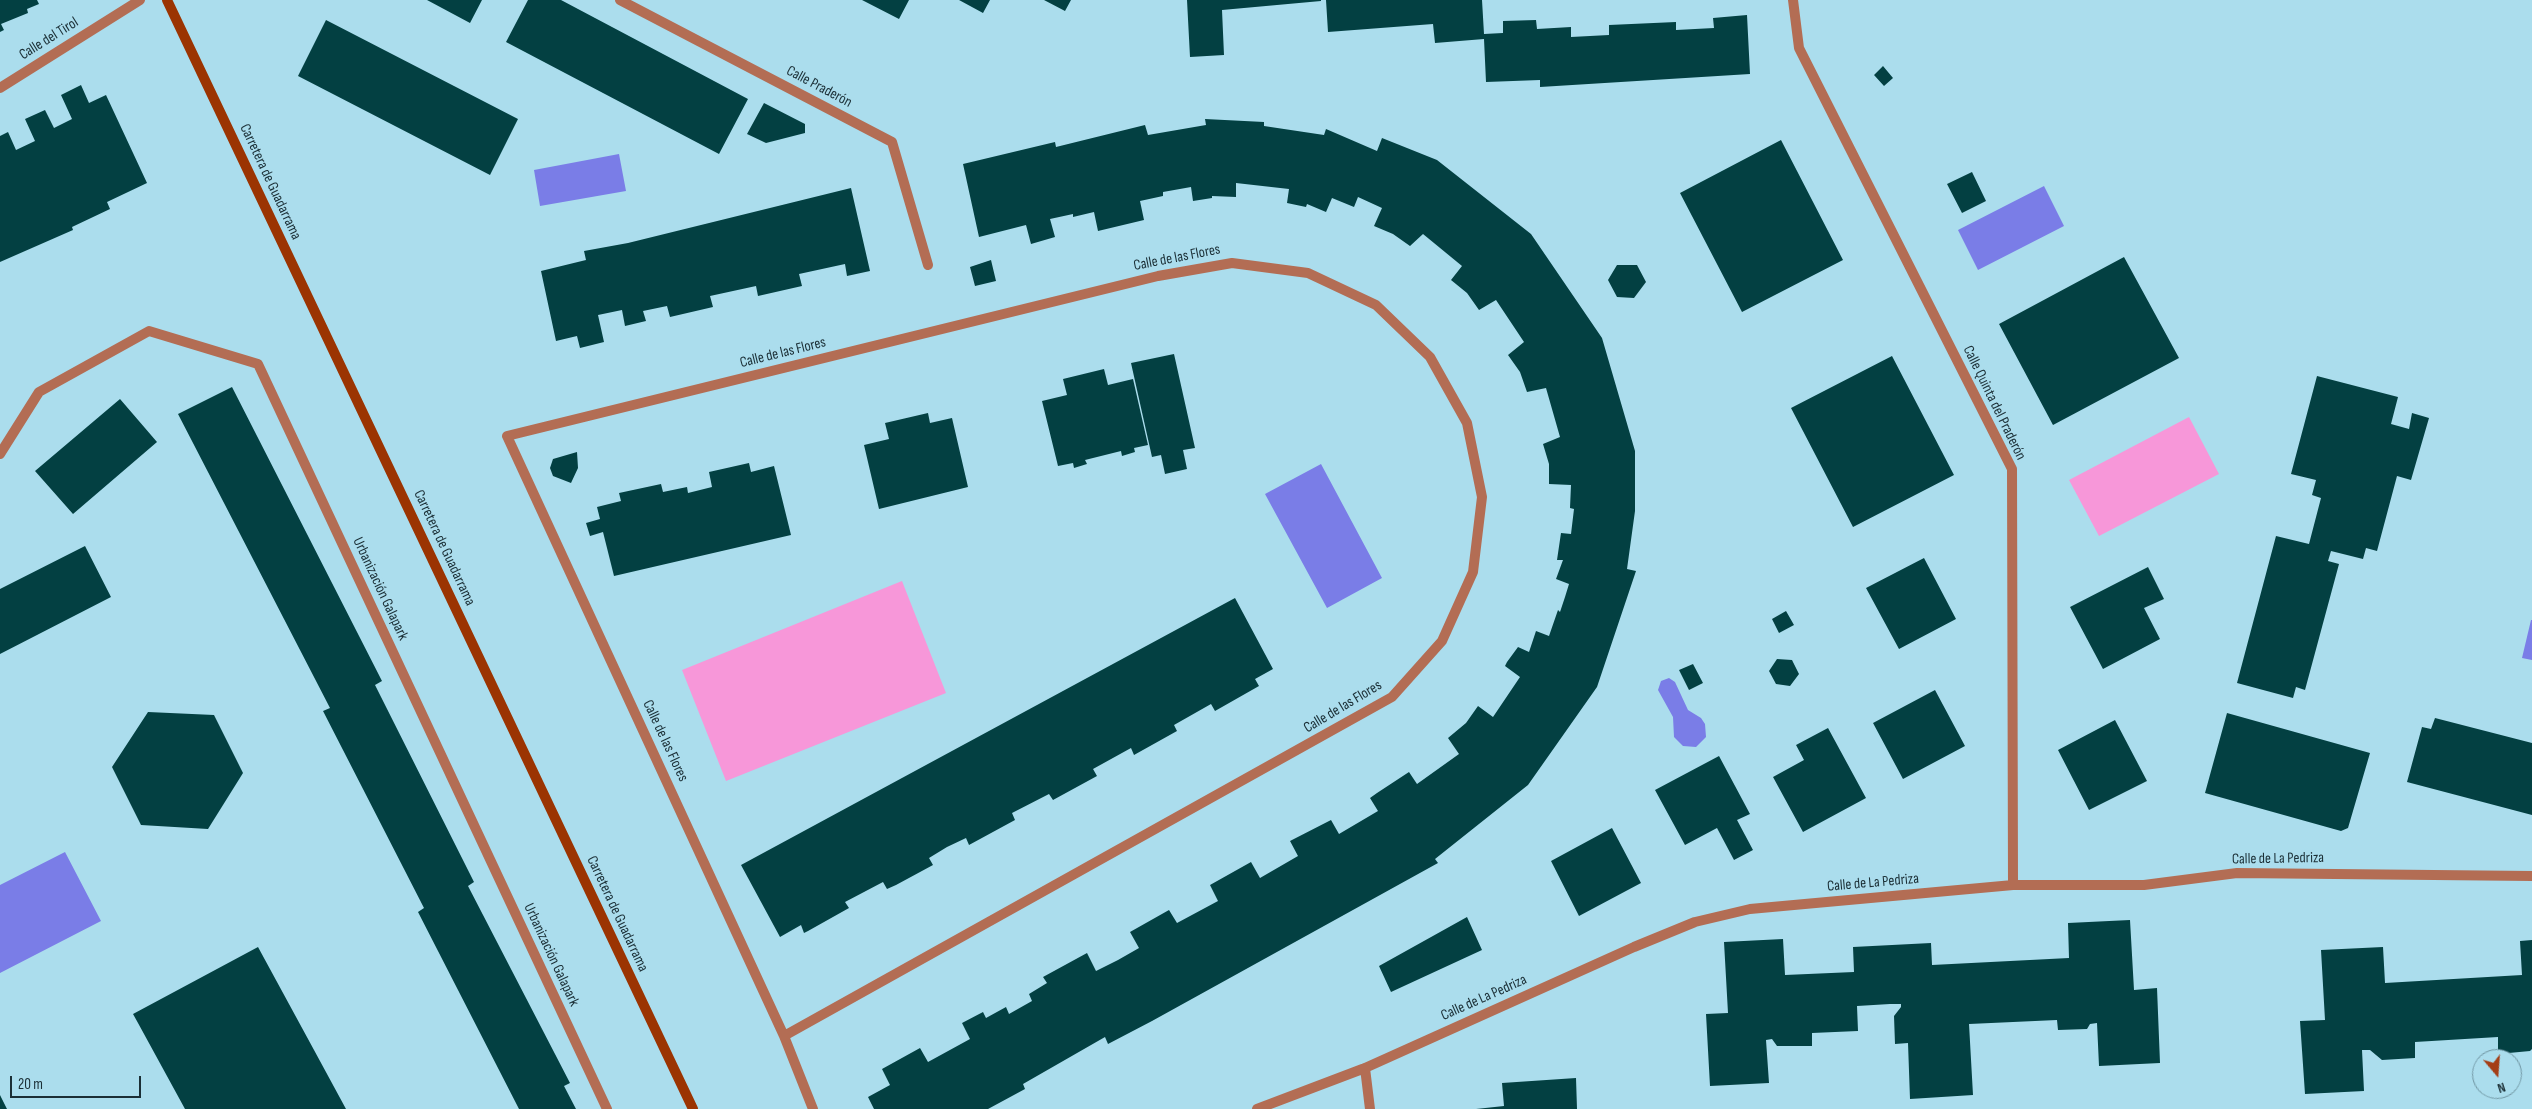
<!DOCTYPE html>
<html>
<head>
<meta charset="utf-8">
<style>
	body { margin:0 }
	#map { position:relative; width:2532px; height:1109px; overflow:hidden; background:#abdded; font-family:"Sofia Sans Condensed",sans-serif }
	canvas { display:block }
	.north { position:absolute; left:2472px; top:1049px; width:50px; height:50px; box-sizing:border-box; background:#abdded; border:1px solid #7197a4; border-radius:50%; rotate:162deg; font-size:14px; font-weight:700; line-height:20px; text-align:center; color:#1b2f36 }
	.north::after { content:''; display:block; margin:auto; width:18px; height:22px; background:#a43e16; clip-path:polygon(50% 0,100% 100%,50% 72%,0 100%) }
	.scale { position:absolute; left:10px; top:1076px; width:131px; height:22px; box-sizing:border-box; border:2px solid #1b2f36; border-top:0; padding-left:6px; font-size:15px; line-height:18px; white-space:nowrap; color:#1b2f36; -webkit-text-stroke:4px #abdded; paint-order:stroke }
</style>
</head>
<body>
<div id="map">
<canvas width="2532" height="1109"></canvas>
<div class="north">N</div>
<div class="scale">20 m</div>
</div>
<script>
const c = document.querySelector('canvas').getContext('2d');
c.lineJoin = 'round';
function fillPath(path, color) {
  c.fillStyle = color;
  c.fill(path, 'evenodd');
}
function poly(rows) {
  const path = new Path2D();
  for (const r of rows) {
    path.moveTo(r[0], r[1]);
    for (let i = 2; i < r.length; i += 2) path.lineTo(r[i], r[i + 1]);
  }
  return path;
}
function stroke(path, color, width, dash) {
  c.strokeStyle = color;
  c.lineWidth = width;
  c.lineCap = dash ? 'butt' : 'round';
  c.setLineDash(dash || []);
  c.stroke(path);
}
function drawText(font, color, halo, rows, align = 'center') {
  c.font = font + ' "Sofia Sans Condensed",sans-serif';
  c.lineWidth = 5;
  c.setLineDash([]);
  c.textBaseline = 'middle';
  c.strokeStyle = halo;
  c.fillStyle = color;
  for (const [text, x, y, turn = 0] of rows) {
    c.save();
    c.translate(x, y);
    c.rotate((+turn || 0) * Math.PI / 180);
    c.textAlign = isNaN(turn) ? turn : align;
    if (halo) c.strokeText(text, 0, 0);
    c.fillText(text, 0, 0);
    c.restore();
  }
}
fillPath(poly([
	[2189,417,2219,474,2099,536,2069,480],
	[902,581,946,693,726,781,682,670]
]), '#f797d9');
fillPath(poly([
	[619,154,626,191,540,206,534,170],
	[2044,186,2064,226,1978,270,1958,230],
	[1321,464,1382,578,1327,608,1265,494],
	[2531,620,2532,620,2532,660,2522,658],
	[1669,678,1675,682,1688,710,1701,718,1705,724,1706,737,1696,747,1683,746,1674,737,1673,717,1658,690,1661,681],
	[65,852,101,921,0,973,0,885]
]), '#7a7de7');
fillPath(poly([
	[0,0,37,0,39,4,27,9,28,13,1,24,4,30,0,32],
	[427,0,482,0,470,23],
	[528,0,561,0,748,99,719,154,506,42],
	[862,0,909,0,899,19],
	[959,0,990,0,983,13],
	[1044,0,1071,0,1065,11],
	[1187,0,1321,0,1321,1,1222,10,1224,55,1190,57],
	[1326,0,1482,0,1484,34,1503,33,1503,21,1536,20,1537,29,1571,27,1571,37,1609,35,1609,25,1676,22,1676,30,1714,28,1713,18,1747,15,1750,74,1540,87,1540,80,1486,82,1484,39,1435,43,1433,24,1328,32],
	[326,20,518,119,490,175,298,76],
	[1883,66,1893,78,1884,86,1874,75],
	[81,85,89,103,106,95,147,183,107,202,110,209,72,227,73,230,0,262,0,136,8,132,16,150,35,141,25,119,45,110,54,128,72,119,61,95],
	[764,103,805,124,805,133,766,143,747,134],
	[1205,119,1264,122,1264,126,1324,135,1326,129,1377,151,1382,138,1437,160,1531,234,1602,338,1635,451,1635,511,1627,569,1636,571,1597,687,1528,785,1435,859,1438,863,1152,1021,1108,1044,1105,1037,1023,1084,1025,1089,988,1109,874,1109,868,1097,890,1085,882,1069,920,1048,928,1062,970,1039,962,1023,983,1012,986,1018,1006,1007,1009,1014,1032,1001,1029,994,1047,983,1043,977,1087,953,1096,971,1118,960,1139,948,1130,932,1169,910,1177,923,1218,901,1210,885,1251,862,1260,878,1298,856,1290,841,1331,820,1339,834,1378,811,1370,798,1377,793,1409,772,1417,784,1459,754,1448,738,1466,723,1478,706,1493,717,1520,677,1505,666,1507,662,1518,647,1529,652,1536,631,1549,636,1558,610,1560,612,1565,597,1569,584,1556,579,1563,560,1557,560,1561,533,1571,534,1574,509,1570,508,1571,485,1549,484,1549,464,1543,444,1560,437,1546,388,1527,392,1520,372,1508,355,1524,342,1496,300,1479,310,1467,293,1451,280,1462,266,1423,234,1410,246,1393,234,1374,226,1382,208,1358,197,1354,207,1332,198,1326,212,1307,204,1306,207,1287,203,1289,189,1236,183,1236,197,1212,196,1212,198,1193,201,1191,187,1163,192,1163,196,1140,201,1144,220,1098,231,1094,212,1073,217,1073,214,1050,219,1055,237,1031,244,1026,225,979,237,963,164,1055,142,1056,147,1145,125,1148,135,1206,125],
	[1781,140,1843,260,1742,312,1680,193],
	[1972,172,1986,201,1962,213,1947,184],
	[851,188,870,271,847,276,845,264,799,274,802,286,758,296,756,286,710,296,713,307,670,317,667,306,643,311,646,321,625,326,622,310,598,315,604,342,580,348,577,336,556,341,541,271,586,260,584,251,628,243],
	[2124,257,2179,358,2053,425,1999,324],
	[991,260,996,281,975,286,970,267],
	[1617,265,1637,265,1646,282,1634,298,1617,297,1608,280],
	[1174,354,1195,448,1183,450,1187,469,1165,474,1161,455,1152,457,1131,363],
	[1892,356,1954,475,1853,527,1791,408],
	[1104,369,1108,385,1133,379,1148,445,1134,448,1135,452,1122,456,1121,451,1085,460,1087,464,1074,468,1073,463,1058,466,1042,401,1067,395,1063,379],
	[2317,376,2398,397,2391,424,2409,429,2412,413,2429,418,2411,480,2397,476,2377,551,2366,548,2363,559,2331,551,2328,561,2339,564,2305,690,2296,687,2293,698,2237,683,2276,536,2309,544,2321,498,2312,495,2316,480,2291,474],
	[232,387,382,681,375,685,474,882,468,886,570,1083,564,1086,576,1109,519,1109,418,912,424,908,323,711,330,708,178,414],
	[120,399,157,442,73,514,35,471],
	[928,413,930,423,952,418,968,487,879,509,864,445,889,439,885,423],
	[577,452,578,468,571,483,553,476,550,468,553,459],
	[749,463,751,472,774,466,791,535,614,576,603,532,590,536,586,523,600,519,597,507,621,501,619,493,661,484,663,492,687,487,688,493,712,487,709,472],
	[85,546,111,597,0,654,0,589],
	[1924,558,1956,619,1899,649,1866,588],
	[2148,567,2164,599,2144,608,2160,639,2103,669,2070,607],
	[1235,598,1273,669,1255,679,1259,686,1215,711,1211,704,1174,725,1177,731,1134,755,1131,748,1093,769,1097,776,1053,800,1049,794,1012,813,1015,820,969,845,966,838,947,847,929,858,933,865,896,885,887,889,883,882,845,902,849,908,808,931,804,933,801,925,780,937,741,865],
	[1786,611,1794,625,1779,633,1772,619],
	[1777,659,1792,660,1799,674,1790,686,1776,684,1769,671],
	[1693,664,1703,683,1689,690,1679,670],
	[1935,690,1965,746,1903,779,1873,723],
	[148,712,214,715,243,773,208,829,141,825,112,767],
	[2227,713,2370,753,2348,828,2341,831,2205,793],
	[2435,718,2532,743,2532,815,2407,782,2422,727,2431,729],
	[2115,720,2147,781,2089,810,2058,750],
	[1828,728,1866,798,1803,832,1773,777,1804,760,1796,745],
	[1719,756,1750,814,1737,820,1753,850,1734,860,1717,828,1685,845,1655,790],
	[1612,828,1641,883,1579,916,1551,861],
	[1467,917,1482,950,1391,992,1379,966],
	[2130,920,2134,990,2157,988,2160,1063,2099,1066,2097,1023,2090,1024,2087,1029,2058,1030,2057,1020,1969,1024,1973,1095,1910,1099,1908,1043,1895,1044,1894,1016,1901,1007,1901,1004,1890,1004,1857,1006,1858,1031,1812,1033,1812,1046,1777,1046,1772,1039,1766,1040,1769,1083,1710,1086,1706,1014,1728,1013,1724,942,1783,939,1785,975,1854,972,1853,947,1931,943,1932,965,2069,958,2068,923],
	[2532,940,2532,1049,2530,1051,2498,1054,2498,1037,2415,1042,2415,1058,2382,1060,2370,1050,2362,1050,2364,1091,2305,1094,2300,1021,2325,1020,2321,950,2383,947,2385,983,2522,975,2520,941],
	[258,947,314,1050,346,1109,185,1109,138,1023,133,1014],
	[1576,1078,1577,1109,1476,1109,1504,1106,1502,1083],
	[0,1095,7,1109,0,1109]
]), '#034042');
stroke(poly([
	[0,454,39,392,149,331,258,364,607,1109]
]), '#b36d54', 10);
stroke(poly([
	[620,0,892,142,928,265],
	[1793,0,1799,48,2012,469,2013,885],
	[0,88,140,0],
	[784,1036,1392,697,1442,641,1473,572,1482,497,1467,423,1430,357,1376,305,1308,273,1232,263,1158,276,507,436,784,1036,813,1109],
	[1365,1068,1370,1109],
	[1257,1109,1365,1068,1634,947,1695,922,1750,909,2013,885,2144,885,2237,873,2532,876]
]), '#b36d54', 10);
stroke(poly([
	[167,0,693,1109]
]), '#9b3402', 10);
drawText('15px', '#1b2f36', '#abdded', [
	["Calle del Tirol",49,39,-32],
	["Calle Praderón",819,87,28],
	["Carretera de Guadarrama",270,182,65],
	["Calle de las Flores",1177,258,-11],
	["Calle de las Flores",783,353,-14],
	["Calle Quinta del Praderón",1994,403,64],
	["Carretera de Guadarrama",444,548,65],
	["Urbanización Galapark",380,589,65],
	["Calle de las Flores",1343,707,-31],
	["Calle de las Flores",665,741,65],
	["Calle de La Pedriza",2278,859,-1],
	["Calle de La Pedriza",1873,883,-5],
	["Carretera de Guadarrama",617,914,65],
	["Urbanización Galapark",551,955,65],
	["Calle de La Pedriza",1484,998,-24]
]);
</script>
</body>
</html>
